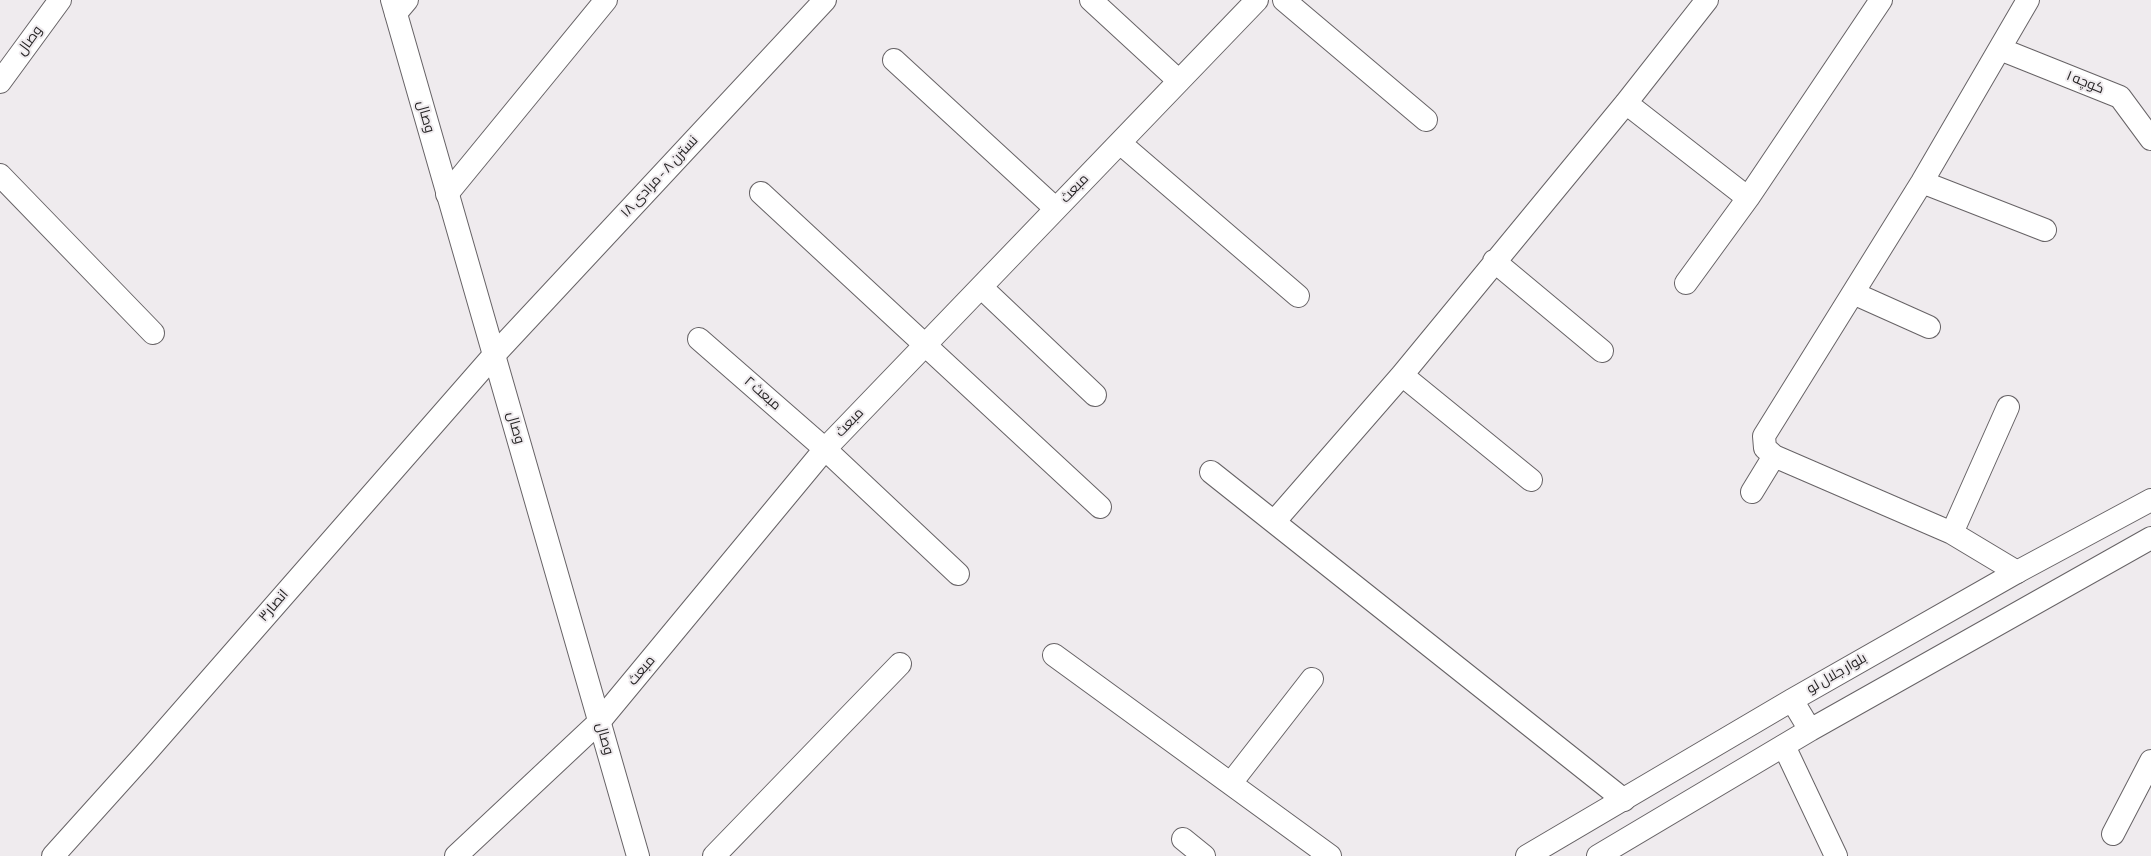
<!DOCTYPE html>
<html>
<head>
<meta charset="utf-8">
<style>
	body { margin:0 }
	canvas { display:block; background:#efebee }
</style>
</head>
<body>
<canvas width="2151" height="856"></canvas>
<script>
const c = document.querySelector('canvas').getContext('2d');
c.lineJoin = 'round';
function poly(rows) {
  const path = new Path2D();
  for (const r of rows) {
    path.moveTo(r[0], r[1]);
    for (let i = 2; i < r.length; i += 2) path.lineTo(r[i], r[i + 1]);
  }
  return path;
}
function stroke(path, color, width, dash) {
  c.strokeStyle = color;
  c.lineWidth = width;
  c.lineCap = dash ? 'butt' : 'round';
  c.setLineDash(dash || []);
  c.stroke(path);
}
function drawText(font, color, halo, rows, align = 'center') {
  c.font = font + ' "Sofia Sans Condensed",Cairo,sans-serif';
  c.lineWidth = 4;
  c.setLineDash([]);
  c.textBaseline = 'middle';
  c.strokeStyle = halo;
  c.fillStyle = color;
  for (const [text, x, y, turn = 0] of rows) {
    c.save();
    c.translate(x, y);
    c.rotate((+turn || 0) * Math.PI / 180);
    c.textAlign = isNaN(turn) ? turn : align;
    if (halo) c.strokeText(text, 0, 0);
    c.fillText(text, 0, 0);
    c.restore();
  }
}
const street = poly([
	[1091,0,1179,81],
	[1284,0,1426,120],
	[396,13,407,0],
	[2000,49,2120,97,2151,139],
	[894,60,1056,209],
	[0,82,60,0],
	[1626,103,1748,198],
	[1120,143,1298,296],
	[0,175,153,333],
	[1922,182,2045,230],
	[761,193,1100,507],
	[447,194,606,0],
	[1494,261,1602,351],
	[1686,283,1748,198,1881,0],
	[981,287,1095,395],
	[1853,293,1929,327],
	[699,339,825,449,958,574],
	[1402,375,1531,480],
	[1211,472,1624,800],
	[1752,492,1774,456],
	[1274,522,1402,375,1626,103,1707,0],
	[1952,533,2008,407],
	[2017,572,1952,533,1774,456,1765,448,1764,436,1922,182,2028,0],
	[1054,655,1330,856],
	[1784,746,1836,856],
	[1231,783,1312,679],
	[2113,834,2151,761],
	[1183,839,1204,856],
	[53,856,144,755,494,355,825,0],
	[456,856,599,722,825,449,1257,0],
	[714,856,900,664]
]);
const secondary = poly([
	[392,0,638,856],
	[1792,700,1810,730],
	[1527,856,1792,700,2017,572,2151,500],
	[1598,856,1810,730,2151,538]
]);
stroke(street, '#676366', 24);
stroke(secondary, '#676366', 24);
stroke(street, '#fff', 22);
stroke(secondary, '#fff', 22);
drawText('14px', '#272526', '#efebee', [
	["وصال",30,41,-54],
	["کوچه ۱",2085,83,22],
	["وصال",425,117,74],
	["نسترن ۸ - مرادی ۱۸",660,177,-47],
	["مبعث",1075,189,-46],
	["مبعث ۲",762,394,41],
	["مبعث",850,423,-46],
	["وصال",515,428,74],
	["انصار۳",274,606,-49],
	["مبعث",642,671,-50],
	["بلوار جلال لو",1837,674,-30],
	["وصال",604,739,74]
]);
</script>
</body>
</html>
